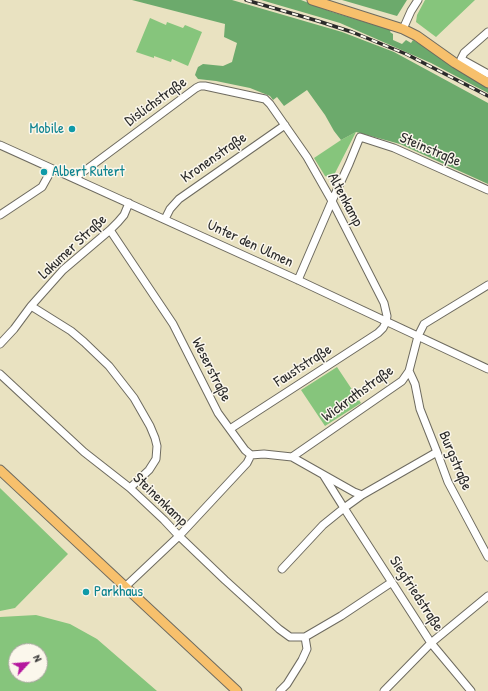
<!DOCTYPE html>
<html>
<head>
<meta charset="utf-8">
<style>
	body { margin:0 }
	#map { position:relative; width:488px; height:691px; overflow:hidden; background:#e9e2c1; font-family:"Patrick Hand",sans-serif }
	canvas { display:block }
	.north { position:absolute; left:8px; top:643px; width:40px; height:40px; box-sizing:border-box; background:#fbf7ec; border:1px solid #a8a59f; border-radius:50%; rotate:64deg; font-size:11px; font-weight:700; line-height:16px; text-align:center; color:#2b2b2b }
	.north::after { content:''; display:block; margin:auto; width:14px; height:18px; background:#b5179e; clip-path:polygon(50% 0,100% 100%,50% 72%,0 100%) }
</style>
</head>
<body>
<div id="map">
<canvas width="488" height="691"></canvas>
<div class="north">N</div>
</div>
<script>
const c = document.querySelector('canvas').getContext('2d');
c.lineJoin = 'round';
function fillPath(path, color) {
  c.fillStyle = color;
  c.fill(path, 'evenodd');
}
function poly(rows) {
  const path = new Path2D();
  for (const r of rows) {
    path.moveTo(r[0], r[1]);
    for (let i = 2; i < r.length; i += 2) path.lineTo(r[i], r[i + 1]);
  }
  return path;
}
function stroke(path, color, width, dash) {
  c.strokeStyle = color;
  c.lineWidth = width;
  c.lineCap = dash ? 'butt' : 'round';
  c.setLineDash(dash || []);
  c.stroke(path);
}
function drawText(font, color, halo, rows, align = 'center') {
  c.font = font + ' "Patrick Hand",sans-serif';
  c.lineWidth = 3;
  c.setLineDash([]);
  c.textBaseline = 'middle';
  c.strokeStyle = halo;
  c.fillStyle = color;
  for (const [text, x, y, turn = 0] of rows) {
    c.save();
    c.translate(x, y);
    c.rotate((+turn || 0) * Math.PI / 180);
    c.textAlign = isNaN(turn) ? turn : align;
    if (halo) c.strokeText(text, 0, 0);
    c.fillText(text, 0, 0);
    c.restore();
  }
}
fillPath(poly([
	[425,0,475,0,436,37,416,22,417,15],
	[150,18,166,25,167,22,183,28,185,25,202,32,188,66,172,59,171,62,154,56,154,58,136,52],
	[356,132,334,175,330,178,325,176,314,158,341,140],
	[337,367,361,403,325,426,301,390],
	[0,488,68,554,15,608,0,611],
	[36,615,70,624,97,639,157,691,0,691,0,617],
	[16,651,40,651,40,675,16,675]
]), '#86c57c');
fillPath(poly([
	[132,0,232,0,342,32,394,52,488,103,488,184,400,144,356,132,341,140,334,131,325,115,307,90,284,106,277,97,273,100,270,96,250,88,216,81,198,79,195,75,196,72,198,67,203,64,223,66,232,62,237,43,224,37,225,24],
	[261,0,301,0,332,12,391,30,390,32,393,34,393,40,402,44,406,40,411,43,413,40,427,48,488,87,488,93,431,63,340,23],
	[342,0,407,0,397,16]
]), '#6caa6c');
const minor = poly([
	[403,29,411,11,418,0],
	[488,32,464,53,461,59,488,74],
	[0,145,298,280,488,369],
	[75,178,196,88,200,86,205,86,265,99,270,104,307,157,332,201,384,303,387,316,386,322,383,328,378,333,230,429],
	[0,215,42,187,52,169],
	[165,219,170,209,179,199,285,125],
	[110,230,173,324,218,413,245,450,251,455,264,454,292,457,354,492,362,495,437,452],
	[298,280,332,201,349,164,360,137,394,148,488,190],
	[31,306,71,331,84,342,109,366,134,398,150,426,155,438,157,446,156,459,149,470,130,488],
	[0,344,14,329,31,306,63,270,110,230,118,222,124,215,129,203],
	[409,371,415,384,420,409,437,452,448,482,488,557],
	[0,374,84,452,130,488,164,520,179,536,225,580,279,629,290,637,305,637],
	[292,457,402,381,409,371,418,336,424,324,488,285],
	[324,476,344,508,362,495],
	[282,569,323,525,344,508,431,643,471,691],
	[125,587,179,536,247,463,251,455],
	[280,691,287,684,302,660,307,649,305,637,341,616,392,582],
	[384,691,431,643,488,596]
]);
const major = poly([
	[312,0,337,8,403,29,417,36,455,63,488,83],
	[0,470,237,691]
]);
stroke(minor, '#6e6b60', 9);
stroke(major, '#6e6b60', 11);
stroke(minor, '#fff', 7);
stroke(major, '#f7c06c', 9);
const rail = poly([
	[246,0,318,21,352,32,406,54,488,96]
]);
stroke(rail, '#2b2b2b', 3.5);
stroke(rail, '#fbf7ec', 2, [6]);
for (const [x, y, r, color] of [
	[72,129,4,"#0f9aa8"],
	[44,172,4,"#0f9aa8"],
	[86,592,4,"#0f9aa8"]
]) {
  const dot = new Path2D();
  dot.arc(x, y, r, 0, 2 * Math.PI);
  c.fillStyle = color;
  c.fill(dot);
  stroke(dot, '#fbf7ec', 1.5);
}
drawText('15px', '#2b2b2b', '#fbf7ec', [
	["Dislichstraße",156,102,-36],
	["Steinstraße",430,150,23],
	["Kronenstraße",214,158,-35],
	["Altenkamp",345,200,62],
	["Unter den Ulmen",250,244,25],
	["Lakumer Straße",73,247,-43],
	["Fauststraße",303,366,-33],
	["Weserstraße",211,370,63],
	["Wickrathstraße",358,394,-36],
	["Burgstraße",455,461,67],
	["Steinenkamp",160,500,44],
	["Siegfriedstraße",416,594,57]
]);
drawText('15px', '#0d838f', '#fbf7ec', [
	["Mobile",64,129,"right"],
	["Albert Rutert",52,172],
	["Parkhaus",94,592]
], 'left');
</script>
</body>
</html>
